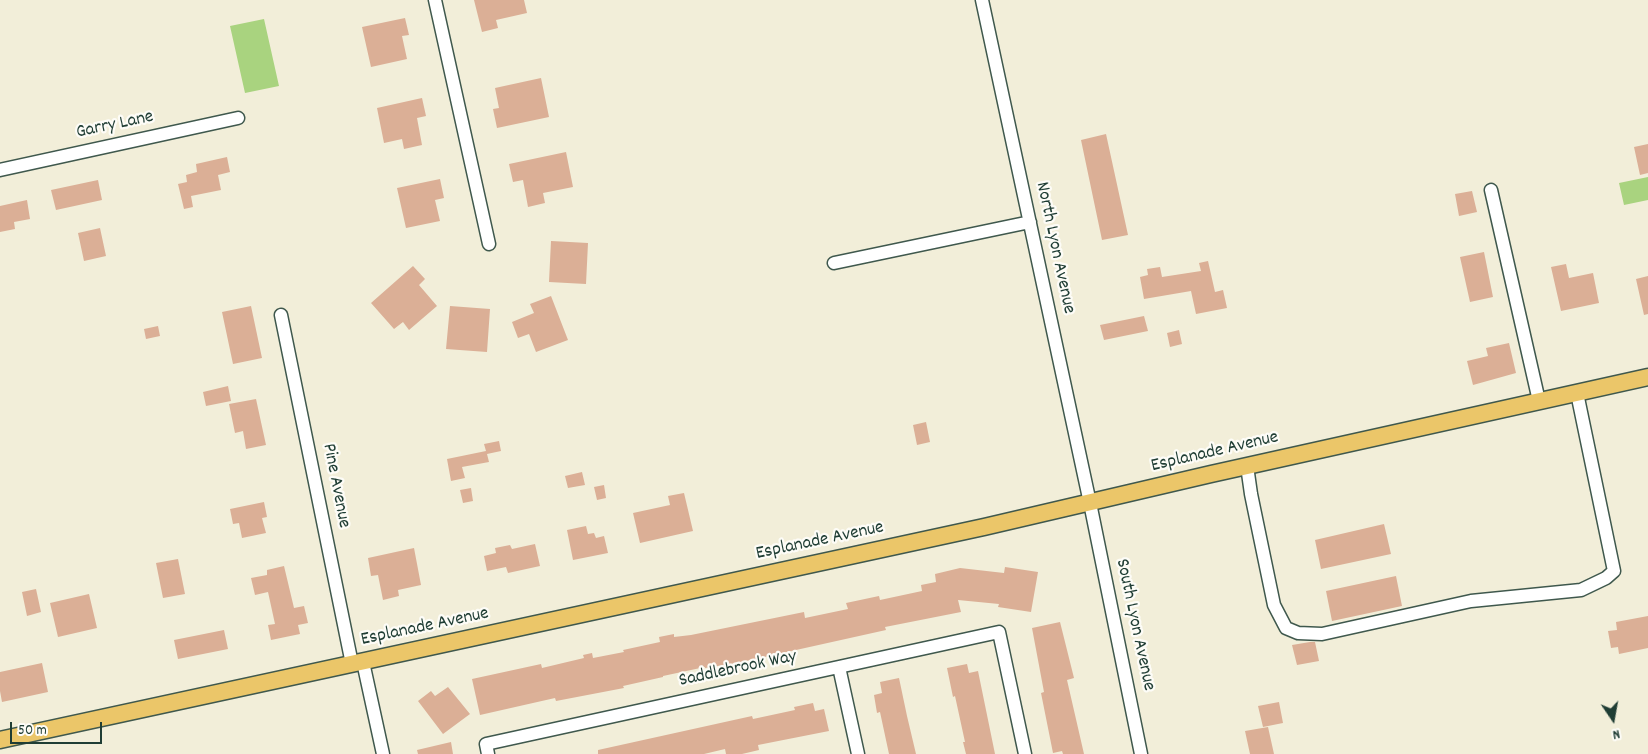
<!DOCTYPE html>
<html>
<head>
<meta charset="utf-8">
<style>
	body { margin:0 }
	#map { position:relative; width:1648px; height:754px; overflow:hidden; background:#f2eed9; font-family:Dekko,sans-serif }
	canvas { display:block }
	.north { position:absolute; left:1588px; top:694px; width:50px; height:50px; -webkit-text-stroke:4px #fdfcf7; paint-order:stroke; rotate:168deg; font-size:14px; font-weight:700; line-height:20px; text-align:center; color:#1f3d34 }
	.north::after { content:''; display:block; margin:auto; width:18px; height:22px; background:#1f3d34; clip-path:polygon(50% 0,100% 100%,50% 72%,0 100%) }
	.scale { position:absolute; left:10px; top:722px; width:92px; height:22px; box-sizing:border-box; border:2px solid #1f3d34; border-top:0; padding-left:6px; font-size:15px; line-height:18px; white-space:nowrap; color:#1f3d34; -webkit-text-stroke:4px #fdfcf7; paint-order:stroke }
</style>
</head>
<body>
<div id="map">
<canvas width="1648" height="754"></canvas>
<div class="north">N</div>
<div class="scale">50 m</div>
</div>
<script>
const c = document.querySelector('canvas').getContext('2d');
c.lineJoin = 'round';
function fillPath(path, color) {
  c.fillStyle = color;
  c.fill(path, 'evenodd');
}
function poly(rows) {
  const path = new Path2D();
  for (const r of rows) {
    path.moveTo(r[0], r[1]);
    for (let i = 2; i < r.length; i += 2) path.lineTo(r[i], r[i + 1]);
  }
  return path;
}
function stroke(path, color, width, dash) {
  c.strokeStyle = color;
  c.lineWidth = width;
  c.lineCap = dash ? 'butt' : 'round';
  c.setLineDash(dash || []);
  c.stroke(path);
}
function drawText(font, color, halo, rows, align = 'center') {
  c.font = font + ' Dekko,sans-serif';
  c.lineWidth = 4.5;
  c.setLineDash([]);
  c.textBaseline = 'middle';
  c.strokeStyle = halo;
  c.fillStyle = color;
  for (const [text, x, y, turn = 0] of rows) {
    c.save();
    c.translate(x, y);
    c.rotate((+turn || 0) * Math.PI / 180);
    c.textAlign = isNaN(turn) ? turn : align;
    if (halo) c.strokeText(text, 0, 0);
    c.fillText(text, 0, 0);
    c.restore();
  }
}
fillPath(poly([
	[264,19,279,86,245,93,230,26],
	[1648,177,1648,200,1624,205,1619,183]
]), '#a9d37f');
fillPath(poly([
	[474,0,524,0,527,13,496,20,498,28,482,32],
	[405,18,409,35,402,36,407,59,371,67,362,27],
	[541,78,549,117,497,128,493,109,499,108,495,88],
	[422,98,426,116,417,118,422,145,404,149,402,139,384,143,377,108],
	[1106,134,1128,235,1102,240,1081,140],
	[1648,144,1648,173,1640,175,1634,147],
	[566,152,573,187,543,193,545,203,528,207,523,180,513,182,509,164],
	[227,157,230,172,218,175,221,190,191,196,193,207,184,209,178,184,187,182,186,175,197,172,196,164],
	[440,179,444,198,435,200,440,221,406,228,397,188],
	[98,180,102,200,56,210,51,190],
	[1472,191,1477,212,1459,216,1455,194],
	[27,200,30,219,14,222,15,229,0,232,0,206],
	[100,228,106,256,84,261,78,233],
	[551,241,588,243,586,284,549,282],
	[1484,252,1493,297,1470,302,1460,257],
	[1208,261,1215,292,1223,290,1227,308,1196,314,1191,291,1144,299,1140,277,1148,275,1147,269,1160,267,1162,277,1201,271,1199,263],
	[1566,264,1569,278,1593,273,1599,303,1561,311,1551,267],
	[413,266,425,279,419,285,437,306,409,330,403,322,394,329,371,303],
	[1648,276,1648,314,1644,315,1636,279],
	[551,296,568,340,536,352,529,334,518,338,512,322,534,313,530,304],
	[251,306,262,358,233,364,222,312],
	[450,306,490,309,487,352,446,349],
	[1144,316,1148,331,1104,340,1100,325],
	[158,326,160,336,146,339,144,329],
	[1179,330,1182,344,1170,347,1167,333],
	[1509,343,1516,373,1473,385,1467,361,1488,356,1486,348],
	[228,386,231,401,206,406,203,392],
	[256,399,266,445,246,449,243,431,235,433,229,404],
	[926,422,930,442,917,445,913,425],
	[499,441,501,451,487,454,489,462,462,467,465,478,451,481,447,459,486,451,484,444],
	[582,472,585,485,568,488,565,476],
	[604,485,606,498,597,500,594,487],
	[471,488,473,501,463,503,460,490],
	[684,493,693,531,640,543,633,513,670,505,668,496],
	[264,502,267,517,262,518,266,533,242,538,239,523,233,524,230,509],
	[1384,524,1391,554,1321,569,1315,540],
	[586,526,588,534,594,533,596,538,604,536,608,553,573,560,567,530],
	[535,544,540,566,508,573,506,567,487,571,484,556,496,553,495,548,510,545,512,549],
	[414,548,421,585,398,590,399,596,383,600,378,575,371,576,368,558],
	[178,559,185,594,163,598,156,563],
	[284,566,294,608,304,606,308,623,298,625,300,634,271,640,268,625,275,624,268,592,255,595,251,578,267,575,267,570],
	[1005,567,1038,572,1031,612,998,607,999,604,958,600,961,612,885,627,886,630,742,662,705,668,705,667,663,676,663,677,623,686,624,688,556,701,555,698,480,715,472,679,541,664,542,668,584,658,583,655,592,653,593,658,624,652,623,650,660,642,659,637,674,634,674,637,691,635,804,612,805,618,848,609,846,603,879,596,880,600,922,591,921,585,936,582,935,574,960,568,1004,573],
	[1396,576,1402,606,1332,621,1326,591],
	[36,589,41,612,27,616,22,592],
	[89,594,97,628,58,637,50,603],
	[1648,616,1648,648,1619,654,1618,647,1611,648,1608,631,1617,630,1616,622],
	[1060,622,1074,678,1067,680,1084,754,1063,754,1062,751,1053,753,1041,693,1044,692,1032,628],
	[224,630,228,649,178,659,174,640],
	[1310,642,1315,642,1319,661,1297,665,1292,645],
	[42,663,48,692,2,702,0,691,0,672],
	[967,664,969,673,978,671,995,754,966,754,963,742,965,742,955,696,953,697,947,668],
	[899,678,907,716,916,754,889,754,880,712,877,713,874,695,882,693,880,682],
	[448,687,470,714,443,734,418,701,431,691,435,696],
	[1279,702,1283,723,1263,727,1258,706],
	[813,703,815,711,824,709,829,731,758,745,759,750,742,754,726,754,725,749,704,754,598,754,598,750,752,716,753,719,795,710,794,707],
	[1268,727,1274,754,1250,754,1245,731],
	[451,742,453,754,418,754,417,750]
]), '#dbaf96');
const minor = poly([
	[435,0,489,244],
	[982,0,1090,503,1141,754],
	[0,170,238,118],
	[1491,190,1539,401],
	[834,263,1030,222],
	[281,315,352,664],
	[1247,466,1251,494,1274,605,1286,628,1298,633,1322,634,1471,601,1581,590,1606,578,1614,571,1577,393],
	[363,662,383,754],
	[839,667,858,754],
	[488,754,486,744,999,632,1025,754]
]);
const major = poly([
	[0,740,984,527,1211,474,1648,377]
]);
stroke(minor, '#3f584d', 15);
stroke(major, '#3f584d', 19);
stroke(minor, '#fff', 12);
stroke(major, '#ebc669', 16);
drawText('19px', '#1f3d34', '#fdfcf7', [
	["Garry Lane",115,126,-12],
	["North Lyon Avenue",1054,248,78],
	["Esplanade Avenue",1215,453,-13],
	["Pine Avenue",335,486,79],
	["Esplanade Avenue",820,542,-12],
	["South Lyon Avenue",1134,625,78],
	["Esplanade Avenue",425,628,-12],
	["Saddlebrook Way",738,670,-12]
]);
</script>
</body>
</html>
